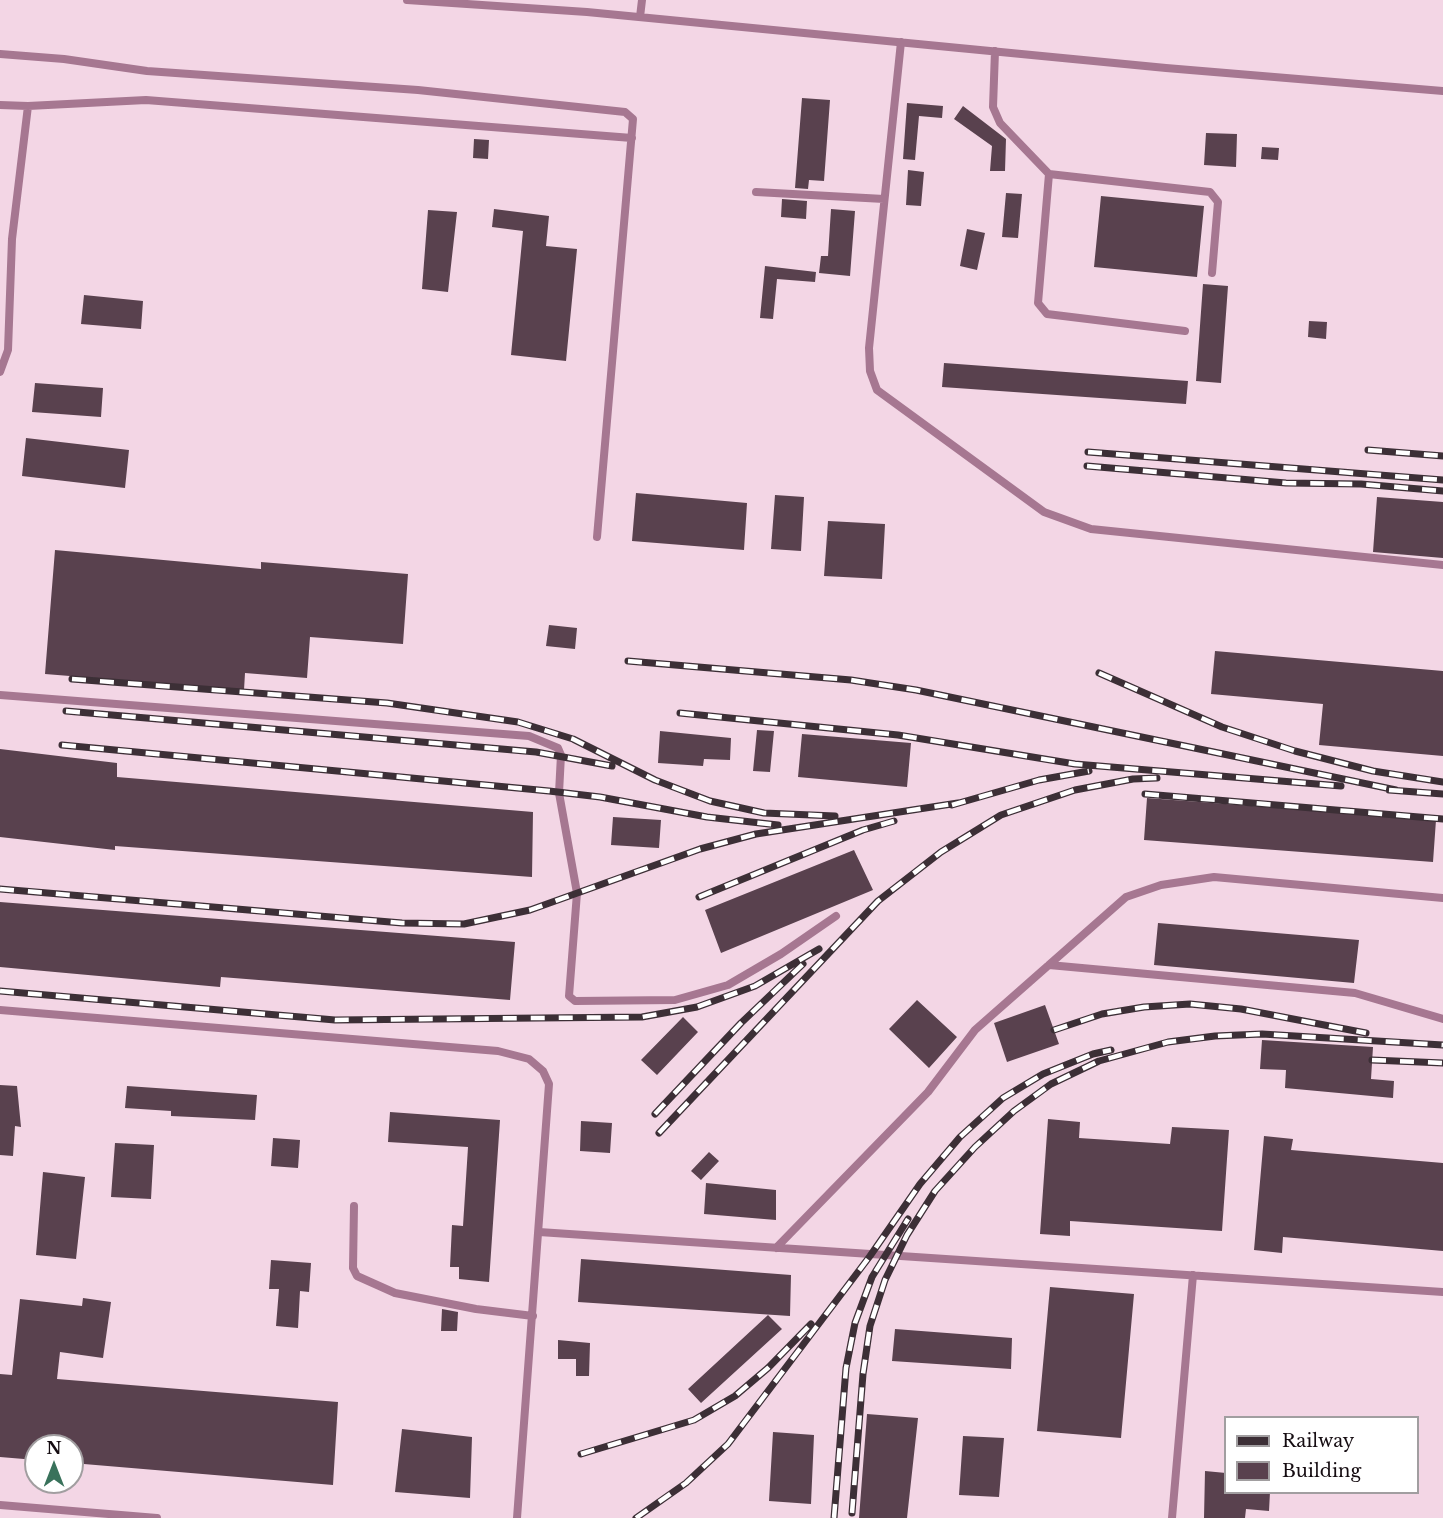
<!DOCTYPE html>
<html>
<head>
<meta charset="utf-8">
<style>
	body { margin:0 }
	#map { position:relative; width:1443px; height:1518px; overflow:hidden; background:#f3d6e5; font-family:"Libre Baskerville",serif }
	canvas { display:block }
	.legend { position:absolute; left:1224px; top:1416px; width:195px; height:78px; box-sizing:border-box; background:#fff; border:2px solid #a19ea0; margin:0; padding:8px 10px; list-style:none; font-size:18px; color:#150c11 }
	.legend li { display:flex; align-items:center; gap:12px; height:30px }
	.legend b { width:30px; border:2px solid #a19ea0 }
	.north { position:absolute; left:24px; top:1434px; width:60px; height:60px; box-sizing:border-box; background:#fff; border:2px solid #a19ea0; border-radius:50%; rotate:0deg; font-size:16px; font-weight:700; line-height:24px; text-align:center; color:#150c11 }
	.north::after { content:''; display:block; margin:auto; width:21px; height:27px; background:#39725b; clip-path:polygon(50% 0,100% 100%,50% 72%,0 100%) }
</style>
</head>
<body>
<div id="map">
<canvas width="1443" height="1518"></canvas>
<ul class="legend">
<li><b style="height:8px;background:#3c2f36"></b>Railway</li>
<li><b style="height:16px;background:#59414e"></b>Building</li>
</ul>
<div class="north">N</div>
</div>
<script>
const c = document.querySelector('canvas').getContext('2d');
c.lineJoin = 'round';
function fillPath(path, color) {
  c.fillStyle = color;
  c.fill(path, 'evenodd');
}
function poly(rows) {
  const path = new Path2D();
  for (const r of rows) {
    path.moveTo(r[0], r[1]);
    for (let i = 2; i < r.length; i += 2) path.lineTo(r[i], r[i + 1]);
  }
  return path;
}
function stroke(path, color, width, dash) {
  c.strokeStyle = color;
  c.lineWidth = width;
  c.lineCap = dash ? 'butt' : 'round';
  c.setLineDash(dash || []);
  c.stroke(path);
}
fillPath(poly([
	[802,98,830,100,824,181,809,180,808,189,795,188],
	[907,103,943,106,942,118,919,116,915,160,903,159],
	[963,106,1006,139,1005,171,990,171,992,146,954,119],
	[1206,133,1237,134,1236,167,1204,165],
	[474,139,489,140,488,159,473,158],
	[1262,147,1279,148,1278,160,1261,159],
	[908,170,924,172,921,206,906,205],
	[1006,193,1022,194,1018,238,1002,237],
	[1101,196,1204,206,1197,277,1094,267],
	[782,199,807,201,806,219,781,217],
	[494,209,549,216,546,246,577,249,566,361,511,355,523,231,492,227],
	[831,209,855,211,850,276,819,273,821,256,828,256],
	[428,210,457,212,448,292,422,289],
	[967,229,985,233,977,270,960,266],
	[765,266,816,272,815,282,777,279,773,319,760,318],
	[1203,284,1228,286,1221,383,1196,381],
	[84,295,143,301,141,329,81,324],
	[1309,321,1327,322,1326,339,1308,337],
	[944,363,1188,381,1186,404,942,387],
	[35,383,103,388,101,417,32,412],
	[26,438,129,450,125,488,22,476],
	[636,493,747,503,744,550,632,541],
	[775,495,804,497,801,551,771,549],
	[1377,497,1443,502,1443,558,1373,552],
	[828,521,885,524,882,579,824,576],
	[55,550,261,569,261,562,408,574,403,644,310,637,307,678,245,673,244,690,45,674],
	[549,625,577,628,575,649,546,646],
	[1215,651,1443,671,1443,756,1319,745,1323,704,1211,694],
	[757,730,774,731,770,772,753,771],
	[660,731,731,738,730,760,704,759,703,766,658,763],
	[802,734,911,743,907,787,798,777],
	[0,749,117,763,117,777,533,812,532,877,115,846,115,850,0,837],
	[1147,798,1436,820,1433,862,1144,840],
	[613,817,661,820,659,848,611,845],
	[854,850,873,890,721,953,705,910],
	[0,902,515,942,510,1000,221,977,220,987,0,967],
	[1158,923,1359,940,1354,983,1154,965],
	[917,1000,957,1037,929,1068,889,1029],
	[1045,1005,1059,1044,1007,1062,994,1023],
	[683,1017,698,1032,657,1075,641,1060],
	[1262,1040,1373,1047,1371,1079,1394,1081,1393,1098,1285,1088,1286,1070,1260,1069],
	[0,1085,17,1086,21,1127,15,1126,13,1156,0,1155],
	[127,1086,257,1095,255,1120,171,1116,171,1111,125,1108],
	[390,1112,500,1120,489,1282,459,1279,459,1267,450,1267,452,1225,463,1226,468,1147,388,1142],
	[1048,1119,1080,1122,1079,1138,1170,1144,1172,1127,1229,1130,1222,1231,1070,1221,1070,1236,1040,1234],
	[581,1121,612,1123,610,1153,580,1151],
	[1264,1136,1293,1139,1291,1150,1443,1163,1443,1251,1283,1237,1282,1253,1254,1250],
	[273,1138,300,1140,298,1168,271,1166],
	[115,1143,154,1145,151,1199,111,1197],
	[709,1152,719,1161,701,1180,691,1171],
	[43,1172,85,1177,76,1259,36,1255],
	[706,1183,776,1190,776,1220,704,1214],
	[581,1259,791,1275,790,1316,578,1302],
	[271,1260,311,1263,309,1292,300,1291,298,1328,276,1326,279,1289,269,1289],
	[1050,1287,1134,1294,1121,1438,1037,1431],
	[83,1298,111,1302,103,1358,60,1352,57,1379,338,1402,333,1485,72,1463,72,1446,36,1446,36,1460,0,1457,0,1374,12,1375,20,1299,82,1306],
	[442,1309,458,1312,457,1331,441,1331],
	[768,1315,782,1329,701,1403,688,1389],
	[895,1329,1012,1338,1011,1369,892,1361],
	[558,1340,590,1343,589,1376,576,1376,576,1359,558,1359],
	[867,1414,918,1418,907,1518,859,1518],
	[402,1429,472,1437,470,1498,395,1492],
	[773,1432,814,1435,811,1504,769,1501],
	[963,1436,1004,1438,999,1497,959,1495],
	[1205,1471,1226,1473,1226,1492,1270,1492,1269,1511,1246,1509,1245,1518,1204,1518]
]), '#59414e');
stroke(poly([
	[407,0,587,12,1166,68,1443,91],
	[640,17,642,0],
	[901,42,869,348,870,371,877,390,1044,512,1091,529,1443,565],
	[995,51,993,107,1000,123,1049,174,1210,192,1218,202,1212,273],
	[0,54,64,59,147,71,418,90,625,112,633,119,597,537],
	[0,105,28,106,146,100,632,138],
	[1049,174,1038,303,1047,314,1185,331],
	[756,192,884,199],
	[0,372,8,350,12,239,28,106],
	[0,695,529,736,558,748,561,755,559,793,577,893,569,996,575,1001,675,1000,728,985,781,954,836,916],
	[1049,965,1355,993,1443,1019],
	[0,1010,498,1051,529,1059,543,1071,549,1084,517,1518],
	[354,1206,353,1268,357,1276,395,1293,476,1309,533,1316],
	[539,1232,1443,1292],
	[776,1248,928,1092,975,1030,1126,897,1161,885,1214,877,1443,898],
	[0,1505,157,1518],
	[1172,1518,1193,1275]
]), '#a67791', 8);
const rail = poly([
	[1368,450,1443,456],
	[1088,452,1443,480],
	[1087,466,1286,483,1361,484,1443,491],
	[628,661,851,680,916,690,1396,790],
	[1099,673,1222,727,1295,751,1373,771,1443,782],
	[72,679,387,703,518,722,573,739,655,780,710,801,764,813,835,816],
	[66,711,536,752,612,766],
	[680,713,898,735,1075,764,1341,786],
	[62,745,549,791,600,797,707,817,778,825],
	[1389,790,1443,794],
	[1145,794,1443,819],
	[952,805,1039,780,1089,771],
	[0,889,402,923,464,924,530,910,700,849,756,834,958,803],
	[699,897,863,830,894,821],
	[0,991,335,1020,642,1017,697,1007,755,986,819,949],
	[1054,1030,1102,1014,1144,1007,1190,1004,1241,1009,1366,1033],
	[1372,1060,1443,1063],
	[655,1114,741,1023,803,964],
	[659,1133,878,901,941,852,1001,815,1075,790,1133,779,1157,778],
	[581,1454,694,1420,735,1396,768,1368,811,1324],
	[852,1513,863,1374,870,1326,885,1280,907,1235,935,1191,975,1147,1014,1111,1051,1084,1099,1061,1168,1042,1215,1036,1262,1034,1443,1045],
	[636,1518,686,1483,728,1444,870,1256,920,1184,960,1137,1003,1098,1043,1074,1093,1054,1111,1050],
	[834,1518,846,1368,855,1323,872,1277,908,1219]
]);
stroke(rail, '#3c2f36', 7);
stroke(rail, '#fff', 4.5, [14]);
</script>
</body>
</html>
